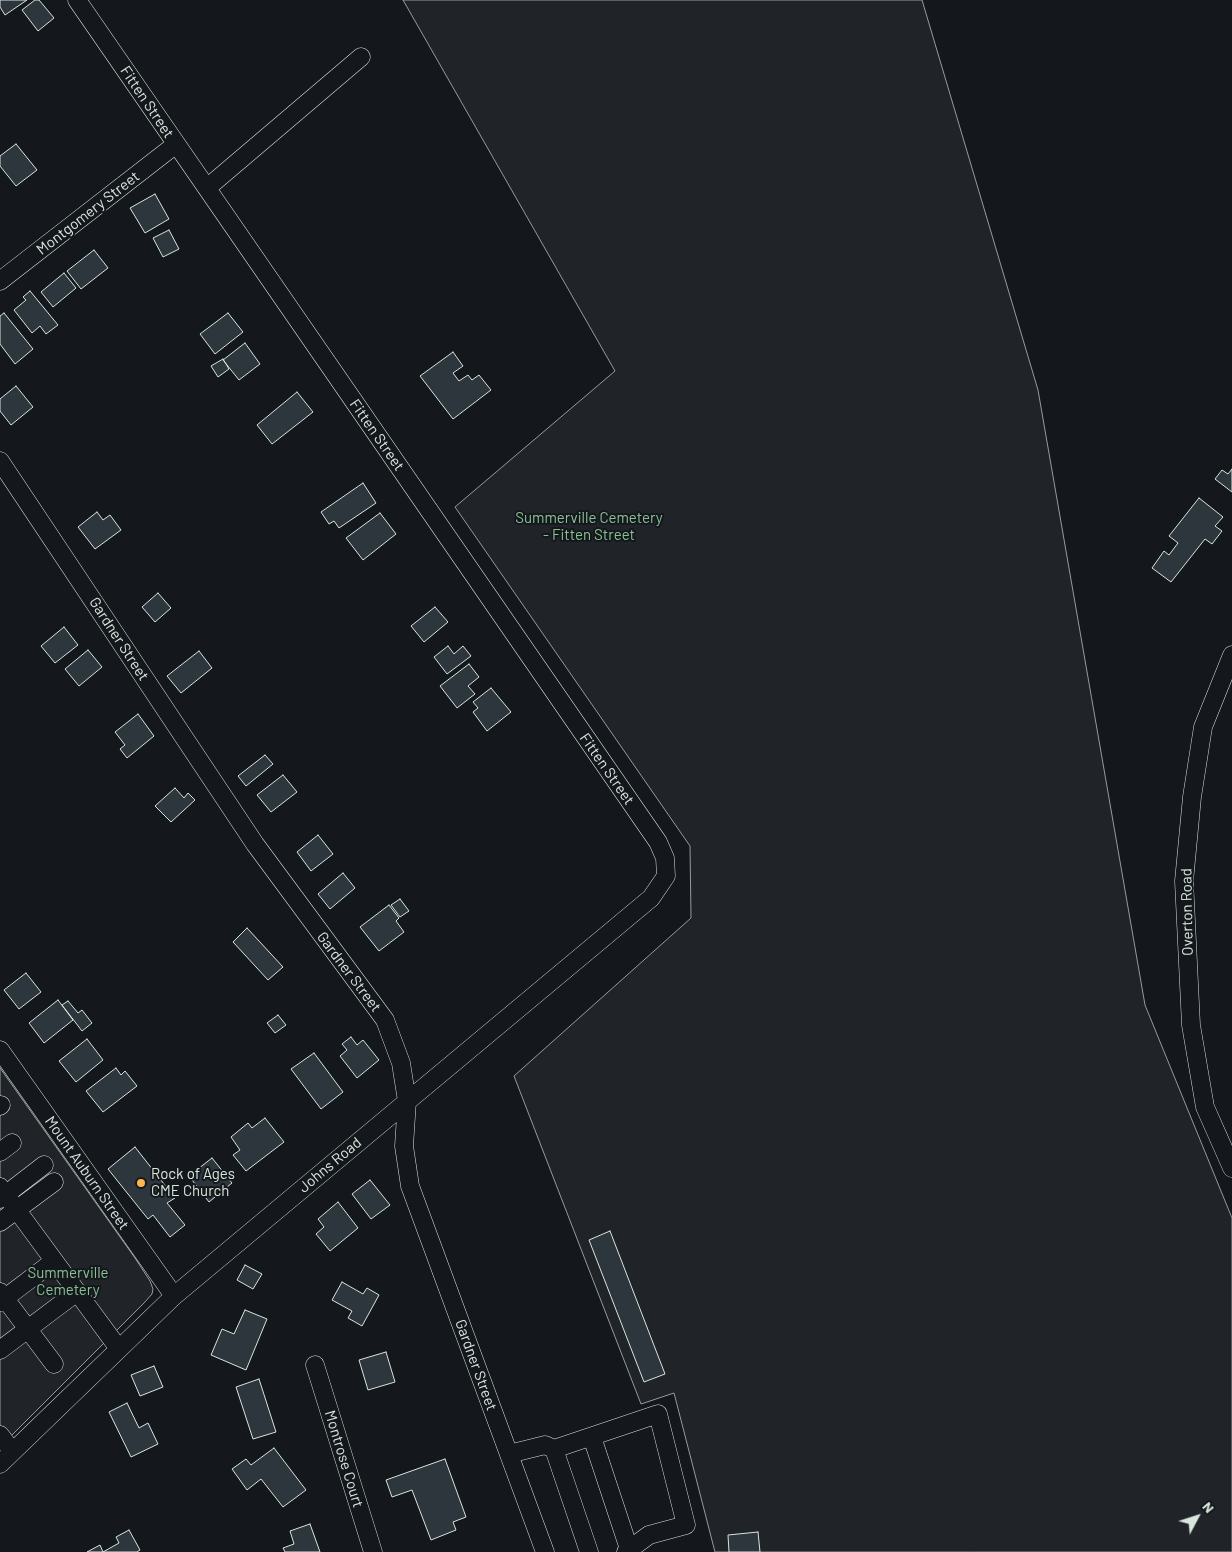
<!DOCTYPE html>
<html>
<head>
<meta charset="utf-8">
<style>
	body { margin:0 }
	#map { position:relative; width:1232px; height:1552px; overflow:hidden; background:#14181c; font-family:Barlow,sans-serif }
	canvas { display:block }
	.north { position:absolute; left:1172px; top:1492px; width:50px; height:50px; -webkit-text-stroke:4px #14181c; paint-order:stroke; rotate:50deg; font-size:14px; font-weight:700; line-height:20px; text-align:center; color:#d8e6dc }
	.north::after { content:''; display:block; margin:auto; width:18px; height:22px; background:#d8e6dc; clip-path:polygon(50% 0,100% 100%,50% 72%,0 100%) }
</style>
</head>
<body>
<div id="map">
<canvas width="1232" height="1552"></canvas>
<div class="north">N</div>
</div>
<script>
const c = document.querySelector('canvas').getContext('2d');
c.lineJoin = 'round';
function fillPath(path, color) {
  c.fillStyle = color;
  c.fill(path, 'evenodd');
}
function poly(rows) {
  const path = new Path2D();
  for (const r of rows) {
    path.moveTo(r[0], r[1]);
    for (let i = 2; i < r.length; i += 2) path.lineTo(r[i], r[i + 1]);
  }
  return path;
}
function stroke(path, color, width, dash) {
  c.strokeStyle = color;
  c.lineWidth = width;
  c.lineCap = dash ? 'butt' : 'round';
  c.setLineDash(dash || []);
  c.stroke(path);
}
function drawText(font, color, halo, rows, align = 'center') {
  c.font = font + ' Barlow,sans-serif';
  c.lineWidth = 4;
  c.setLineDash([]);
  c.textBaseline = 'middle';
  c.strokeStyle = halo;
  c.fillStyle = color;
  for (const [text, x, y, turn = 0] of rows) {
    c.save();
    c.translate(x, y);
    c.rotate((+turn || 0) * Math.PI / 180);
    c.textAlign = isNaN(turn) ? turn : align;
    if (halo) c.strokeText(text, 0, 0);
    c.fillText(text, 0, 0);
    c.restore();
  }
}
const green = poly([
	[403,0,922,0,1038,390,1145,1005,1232,1218,1232,1552,715,1552,674,1393,641,1404,514,1076,691,918,690,846,455,507,615,371,403,0],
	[0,1068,135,1258,150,1281,153,1289,152,1294,144,1303,0,1447,0,1068]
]);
fillPath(green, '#202428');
stroke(green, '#939e99', 1);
const building = poly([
	[0,0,27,0,5,15,0,7,0,0],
	[35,0,39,0,54,18,38,31,22,10,35,0],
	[16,144,37,170,16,186,0,166,0,156,16,144],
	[155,194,169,219,145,233,130,208,155,194],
	[169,230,179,249,163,257,153,238,169,230],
	[94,250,108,268,81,289,67,271,94,250],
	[64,273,76,288,53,307,41,292,64,273],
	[30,291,58,325,46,334,40,326,32,333,14,310,26,300,23,297,30,291],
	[4,313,33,349,15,364,0,344,0,316,4,313],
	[228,313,243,332,215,354,200,334,228,313],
	[245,343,260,364,239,380,223,360,245,343],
	[453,352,463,366,453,373,459,381,468,375,472,380,479,375,491,390,453,419,420,376,453,352],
	[223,359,229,369,218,377,211,366,223,359],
	[16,386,33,407,11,425,0,411,0,399,16,386],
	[297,392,313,412,272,444,257,425,297,392],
	[1232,469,1232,492,1215,479,1222,470,1228,474,1232,469],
	[363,483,376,503,339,528,334,521,329,524,321,512,363,483],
	[1199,498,1223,517,1215,526,1222,531,1212,544,1205,539,1171,582,1152,568,1164,551,1169,555,1178,543,1169,536,1199,498],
	[97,512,103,520,110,515,121,530,95,549,78,527,97,512],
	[380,513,396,534,363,560,346,538,380,513],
	[158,593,171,608,155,622,142,607,158,593],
	[435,607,448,622,424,642,411,626,435,607],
	[64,627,78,645,55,663,41,646,64,627],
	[448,646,454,654,463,646,471,656,447,674,434,657,448,646],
	[88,650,102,667,79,686,65,669,88,650],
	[199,651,212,668,181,693,167,676,199,651],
	[469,664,479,677,468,686,475,694,457,708,440,686,469,664],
	[491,688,511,712,487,731,473,712,478,708,473,702,491,688],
	[138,714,154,736,127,758,120,749,125,745,115,732,138,714],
	[265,755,273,764,246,786,238,776,265,755],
	[283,775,297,792,271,812,257,795,283,775],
	[175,788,184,798,188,793,195,800,171,822,155,806,175,788],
	[318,835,333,854,311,871,297,852,318,835],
	[343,873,355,888,330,909,318,894,343,873],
	[400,899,409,911,400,917,391,905,400,899],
	[389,905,399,918,396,921,404,932,379,951,360,927,389,905],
	[247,928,283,967,268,980,233,942,247,928],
	[26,973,41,992,19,1009,4,990,26,973],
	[58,1000,73,1020,44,1043,29,1023,58,1000],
	[68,1001,78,1013,82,1010,92,1023,82,1031,62,1005,68,1001],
	[278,1015,286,1025,275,1033,267,1023,278,1015],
	[351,1037,357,1045,363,1040,379,1060,357,1078,340,1056,347,1050,342,1044,351,1037],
	[87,1039,103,1060,76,1082,59,1061,87,1039],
	[314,1053,343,1092,321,1109,291,1069,314,1053],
	[116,1068,121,1075,125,1071,137,1086,103,1112,86,1091,116,1068],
	[265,1118,284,1142,246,1171,233,1155,240,1150,231,1137,248,1123,252,1128,265,1118],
	[135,1147,175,1198,167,1203,185,1225,170,1237,153,1215,148,1219,108,1169,135,1147],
	[212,1158,232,1183,209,1202,189,1176,212,1158],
	[370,1180,390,1205,371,1219,352,1194,370,1180],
	[338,1202,358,1228,330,1251,316,1234,324,1227,318,1219,338,1202],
	[610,1231,665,1374,644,1382,589,1240,610,1231],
	[245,1265,262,1274,253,1289,237,1280,245,1265],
	[342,1282,363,1294,367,1288,379,1295,362,1326,348,1318,352,1311,332,1300,342,1282],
	[245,1310,267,1319,246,1370,211,1355,222,1329,234,1334,245,1310],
	[386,1352,395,1382,368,1390,359,1360,386,1352],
	[154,1366,163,1387,140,1396,131,1375,154,1366],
	[259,1379,276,1432,253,1439,236,1387,259,1379],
	[127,1403,139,1428,148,1423,158,1444,131,1457,109,1412,127,1403],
	[274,1448,306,1490,283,1507,261,1479,247,1490,232,1469,246,1459,251,1465,274,1448],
	[445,1459,466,1517,453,1522,456,1530,431,1540,412,1490,392,1497,386,1480,445,1459],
	[310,1524,320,1552,285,1552,283,1548,294,1544,290,1531,310,1524],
	[129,1530,140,1550,137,1552,87,1552,100,1545,103,1552,119,1543,116,1537,129,1530],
	[758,1532,760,1552,729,1552,728,1535,758,1532]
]);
fillPath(building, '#2c363c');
stroke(building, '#d8e6dc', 1);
const minor = poly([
	[207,188,361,57],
	[0,281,175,145],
	[0,461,255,844,385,1020,401,1063,407,1101,404,1146,410,1186,545,1552],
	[1232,655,1203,727,1192,797,1184,881,1191,1025,1205,1107,1232,1168],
	[0,1050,174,1296],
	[0,1106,1,1105],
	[0,1152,12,1143],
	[0,1187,119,1349],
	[0,1199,44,1165],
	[0,1222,54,1182],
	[0,1292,54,1364],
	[0,1302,54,1261],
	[0,1350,77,1292],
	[315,1365,373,1552],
	[0,1435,12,1451],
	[592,1437,629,1549],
	[554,1449,589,1552],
	[509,1454,545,1445,554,1449,658,1414,686,1525,649,1535,626,1552],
	[0,1464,174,1296,651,898,666,876,665,858,658,842,77,0]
]);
stroke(minor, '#d8e6dc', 19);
stroke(minor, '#14181c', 18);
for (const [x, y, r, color] of [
	[141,1183,5,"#ffb74d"]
]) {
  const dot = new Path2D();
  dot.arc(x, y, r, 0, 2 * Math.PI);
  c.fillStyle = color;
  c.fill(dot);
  stroke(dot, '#14181c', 2);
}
drawText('15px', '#d8e6dc', '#14181c', [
	["Fitten Street",147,102,56],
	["Montgomery Street",88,213,-38],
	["Fitten Street",377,435,55],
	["Gardner Street",119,639,57],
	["Fitten Street",607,769,55],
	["Overton Road",1187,912,-91],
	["Gardner Street",349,972,53],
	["Johns Road",330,1165,-40],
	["Mount Auburn Street",87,1173,55],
	["Gardner Street",476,1365,70],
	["Montrose Court",344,1459,73]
]);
drawText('15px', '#8ac095', '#14181c', [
	["Summerville Cemetery",589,518],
	["- Fitten Street",589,535],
	["Summerville",68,1273],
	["Cemetery",68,1290]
]);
drawText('15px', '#d8e6dc', '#14181c', [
	["Rock of Ages",151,1174],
	["CME Church",151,1191]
], 'left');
</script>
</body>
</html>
